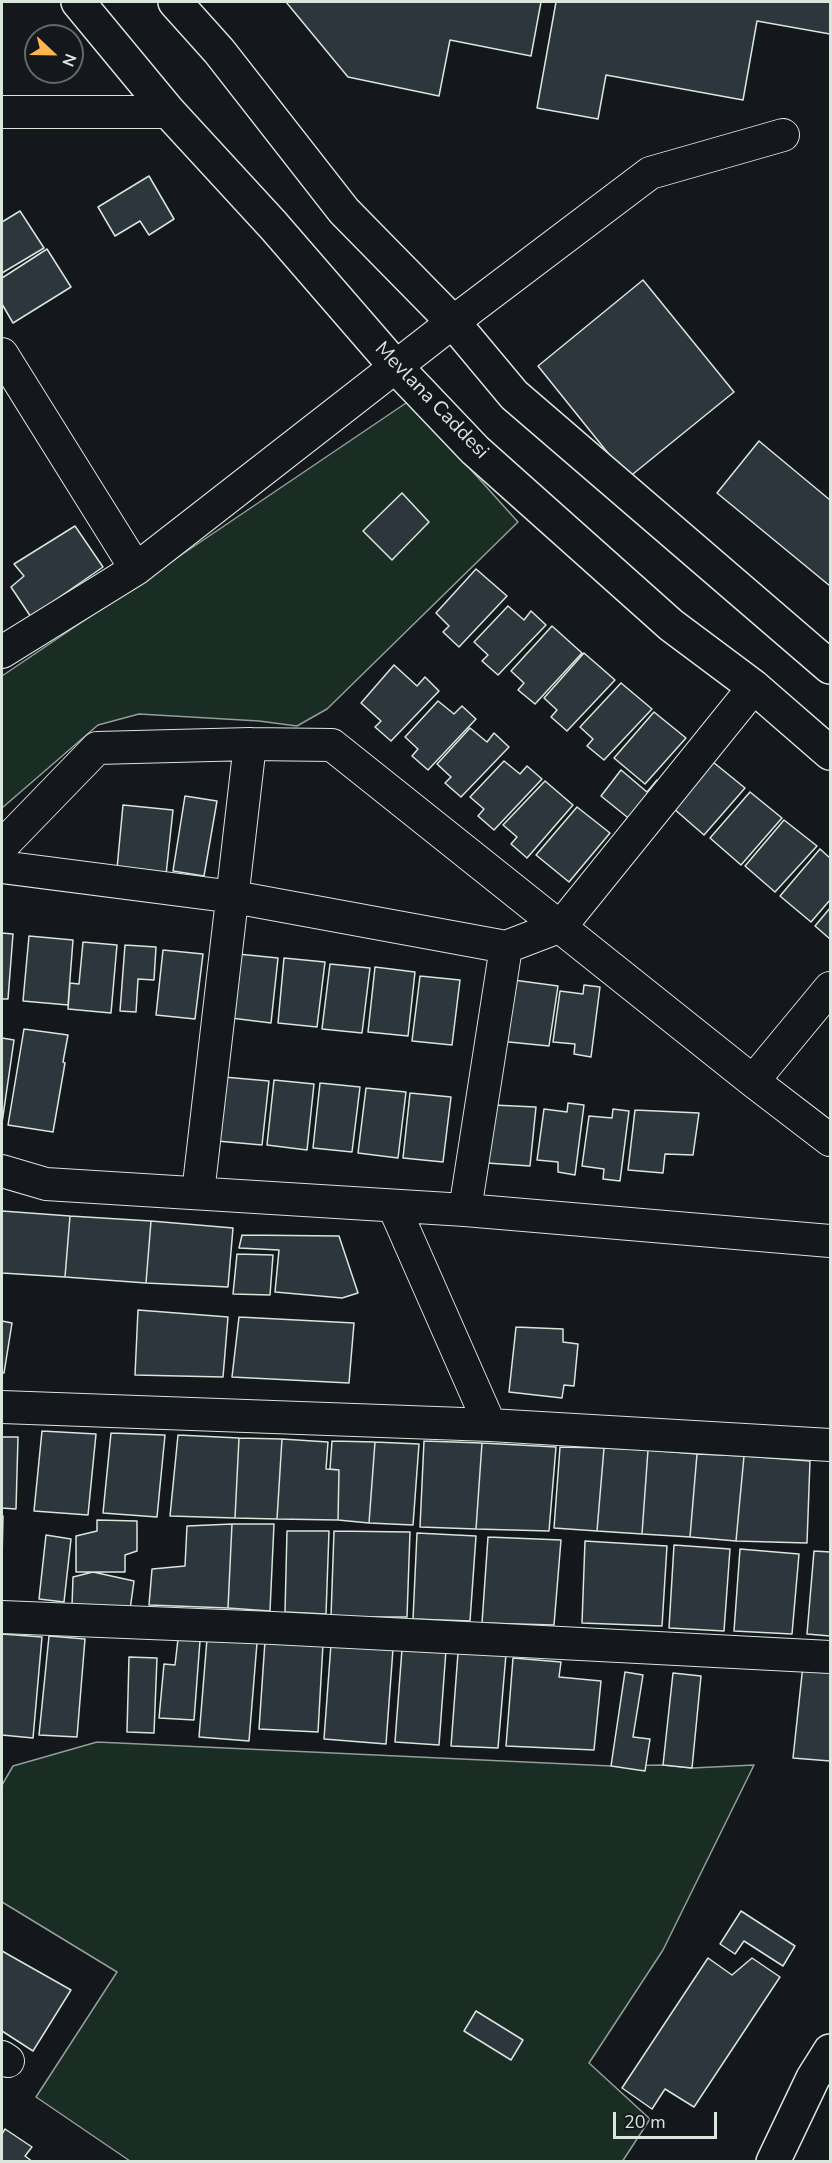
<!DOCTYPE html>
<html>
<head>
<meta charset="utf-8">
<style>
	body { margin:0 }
	#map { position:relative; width:832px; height:2163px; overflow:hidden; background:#14181c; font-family:"Nunito Sans",sans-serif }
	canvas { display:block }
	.frame { position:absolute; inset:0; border:3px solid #d8e6dc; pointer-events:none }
	.north { position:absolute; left:24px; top:24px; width:60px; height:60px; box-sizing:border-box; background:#14181c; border:2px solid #626a69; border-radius:50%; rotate:112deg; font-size:16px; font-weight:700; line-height:24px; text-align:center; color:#d8e6dc }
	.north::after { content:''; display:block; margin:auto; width:21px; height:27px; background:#ffb74d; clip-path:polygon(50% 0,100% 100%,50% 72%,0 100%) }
	.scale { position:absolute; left:613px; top:2112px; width:104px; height:27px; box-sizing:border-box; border:3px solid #d8e6dc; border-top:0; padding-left:8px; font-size:18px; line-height:21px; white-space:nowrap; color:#d8e6dc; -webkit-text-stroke:4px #14181c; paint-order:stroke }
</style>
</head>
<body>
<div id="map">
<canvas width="832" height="2163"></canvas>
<div class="frame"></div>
<div class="north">N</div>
<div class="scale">20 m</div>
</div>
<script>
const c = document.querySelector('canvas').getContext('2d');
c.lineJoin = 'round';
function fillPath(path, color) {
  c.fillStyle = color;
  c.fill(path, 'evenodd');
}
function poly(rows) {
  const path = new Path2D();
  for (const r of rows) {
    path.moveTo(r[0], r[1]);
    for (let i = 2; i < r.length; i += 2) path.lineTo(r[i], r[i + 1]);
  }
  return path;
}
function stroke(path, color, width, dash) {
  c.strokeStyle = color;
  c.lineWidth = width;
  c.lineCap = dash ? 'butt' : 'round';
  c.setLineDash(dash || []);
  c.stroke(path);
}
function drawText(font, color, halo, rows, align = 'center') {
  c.font = font + ' "Nunito Sans",sans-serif';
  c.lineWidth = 4.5;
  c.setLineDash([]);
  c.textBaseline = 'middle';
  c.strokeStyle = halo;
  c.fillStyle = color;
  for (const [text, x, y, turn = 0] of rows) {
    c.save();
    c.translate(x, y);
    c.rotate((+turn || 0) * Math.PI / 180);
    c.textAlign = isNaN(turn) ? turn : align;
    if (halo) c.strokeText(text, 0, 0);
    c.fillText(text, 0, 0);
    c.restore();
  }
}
const green = poly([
	[409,401,518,522,327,709,297,726,259,721,139,714,98,725,2,808,2,676,409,401],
	[97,1742,611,1766,663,1765,692,1768,754,1765,663,1950,589,2063,650,2119,622,2162,130,2161,36,2097,117,1972,2,1902,2,1785,13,1766,97,1742]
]);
fillPath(green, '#1a2d24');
stroke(green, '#939e99', 1.5);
const building = poly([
	[286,2,541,2,531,56,450,40,439,96,348,77,286,2],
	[556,2,830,2,830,34,757,21,743,100,606,75,598,119,537,108,556,2],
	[149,176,174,219,149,235,140,221,115,236,98,207,149,176],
	[20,211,44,248,2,273,2,222,20,211],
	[47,249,71,287,13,323,2,304,2,278,47,249],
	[643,280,734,392,628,478,538,366,643,280],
	[759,441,830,500,830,586,717,493,759,441],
	[402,493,429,522,392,560,363,531,402,493],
	[75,526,103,567,31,617,11,587,24,576,14,564,75,526],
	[476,569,507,596,459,647,443,632,449,626,436,613,476,569],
	[508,606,524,620,531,611,546,625,498,675,482,661,488,655,474,642,508,606],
	[552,626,582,653,535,704,518,690,524,683,511,671,552,626],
	[584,653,615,680,567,731,551,717,557,710,544,698,584,653],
	[394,665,417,686,425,677,439,691,391,741,375,727,381,721,361,703,394,665],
	[621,683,652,709,604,760,587,746,593,739,580,727,621,683],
	[438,701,454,714,462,706,476,719,428,770,412,756,418,749,405,737,438,701],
	[654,712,686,738,645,784,614,758,654,712],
	[470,728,487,742,494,733,509,747,461,797,445,783,451,777,437,764,470,728],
	[504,761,520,774,527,766,542,779,494,830,478,816,484,809,470,797,504,761],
	[713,762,745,788,704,835,673,808,713,762],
	[621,770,647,792,657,780,667,788,637,825,601,796,621,770],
	[545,781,573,805,527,858,511,844,517,837,503,825,545,781],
	[750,792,782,818,741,865,710,838,750,792],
	[185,796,217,801,204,876,173,871,185,796],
	[123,805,173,810,165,884,116,879,123,805],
	[577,807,610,833,569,882,536,855,577,807],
	[784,820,817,846,775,892,745,866,784,820],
	[820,849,830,858,830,900,811,922,780,896,820,849],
	[830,908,830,939,815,926,830,908],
	[2,933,13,934,8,999,2,999,2,933],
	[29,936,73,940,68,1005,23,1001,29,936],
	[83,942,117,945,111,1013,68,1009,70,983,79,984,83,942],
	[125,945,156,947,154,980,138,979,136,1012,120,1011,125,945],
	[163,950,203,954,195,1019,156,1015,163,950],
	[238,954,278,958,271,1023,231,1018,238,954],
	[284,958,325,962,317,1027,278,1023,284,958],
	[330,964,370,968,362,1033,322,1029,330,964],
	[375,967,415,972,408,1036,368,1032,375,967],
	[420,976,460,980,452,1045,412,1041,420,976],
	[506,979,558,986,549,1046,499,1041,506,979],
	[584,985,600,987,591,1057,574,1054,575,1044,553,1042,560,991,583,994,584,985],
	[24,1029,68,1035,63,1062,65,1063,53,1132,8,1125,24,1029],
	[2,1038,14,1040,2,1123,2,1038],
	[224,1077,269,1081,262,1145,217,1141,224,1077],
	[274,1080,314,1084,307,1150,267,1145,274,1080],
	[320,1083,360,1087,352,1152,313,1148,320,1083],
	[366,1088,406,1092,398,1158,358,1153,366,1088],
	[410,1093,451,1097,443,1162,403,1158,410,1093],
	[568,1103,584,1105,575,1175,558,1172,558,1162,537,1160,544,1109,567,1112,568,1103],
	[493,1105,536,1107,530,1166,487,1163,493,1105],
	[613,1109,629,1111,620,1181,603,1179,604,1169,582,1166,589,1116,612,1118,613,1109],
	[635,1110,699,1113,693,1155,665,1154,663,1173,628,1170,635,1110],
	[2,1211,70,1216,65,1277,2,1273,2,1211],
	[70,1216,151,1221,146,1283,65,1277,70,1216],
	[151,1221,233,1228,228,1287,146,1283,151,1221],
	[242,1235,339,1236,358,1293,342,1298,275,1292,279,1250,239,1248,242,1235],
	[237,1254,273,1255,270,1295,233,1294,237,1254],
	[138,1310,228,1317,223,1377,135,1375,138,1310],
	[239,1317,354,1323,349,1383,232,1377,239,1317],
	[2,1321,12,1323,4,1373,2,1373,2,1321],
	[516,1327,563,1329,563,1342,578,1344,574,1386,564,1385,562,1398,509,1392,516,1327],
	[42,1431,96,1434,88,1515,34,1511,42,1431],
	[111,1433,165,1435,157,1517,103,1513,111,1433],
	[178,1435,239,1438,235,1518,170,1516,178,1435],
	[2,1437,18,1437,16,1509,2,1508,2,1437],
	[239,1438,282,1439,277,1519,235,1518,239,1438],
	[282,1439,328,1442,326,1469,339,1470,338,1520,277,1519,282,1439],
	[332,1441,375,1442,369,1523,338,1520,339,1470,330,1469,332,1441],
	[424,1441,482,1443,476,1529,420,1527,424,1441],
	[375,1442,419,1444,413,1525,369,1523,375,1442],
	[482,1443,556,1447,549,1531,476,1529,482,1443],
	[560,1447,604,1448,597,1531,554,1528,560,1447],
	[604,1448,648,1450,642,1534,597,1531,604,1448],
	[648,1450,697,1454,690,1537,642,1534,648,1450],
	[697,1454,744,1456,736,1541,690,1537,697,1454],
	[744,1456,810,1461,807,1543,736,1541,744,1456],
	[2,1516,3,1516,2,1560,2,1516],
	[97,1520,137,1521,137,1551,125,1555,125,1572,76,1572,76,1536,97,1531,97,1520],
	[232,1524,274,1524,270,1611,228,1608,232,1524],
	[232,1524,228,1608,149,1605,152,1569,185,1566,187,1526,232,1524],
	[287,1531,329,1531,326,1614,285,1612,287,1531],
	[334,1531,410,1532,407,1617,331,1617,334,1531],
	[417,1533,476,1536,470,1621,413,1619,417,1533],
	[46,1535,71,1539,64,1602,39,1599,46,1535],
	[488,1537,561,1540,554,1625,482,1623,488,1537],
	[585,1541,667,1546,662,1626,582,1623,585,1541],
	[674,1545,730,1549,724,1631,669,1628,674,1545],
	[740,1549,799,1554,792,1634,734,1631,740,1549],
	[814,1551,830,1552,830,1636,807,1634,814,1551],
	[93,1572,134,1581,129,1617,72,1606,73,1577,93,1572],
	[2,1634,42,1637,33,1738,2,1735,2,1634],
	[49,1636,85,1639,77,1737,39,1735,49,1636],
	[178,1639,200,1641,194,1720,159,1718,164,1664,175,1665,178,1639],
	[207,1639,257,1643,249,1741,199,1737,207,1639],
	[265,1641,323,1644,318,1732,259,1729,265,1641],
	[331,1644,393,1649,386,1744,324,1739,331,1644],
	[402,1649,446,1650,439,1745,395,1742,402,1649],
	[458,1653,506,1654,498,1748,451,1746,458,1653],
	[129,1657,157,1658,154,1733,127,1732,129,1657],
	[513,1658,561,1662,559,1677,601,1681,594,1750,506,1746,513,1658],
	[803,1665,830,1668,830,1761,793,1758,803,1665],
	[625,1672,643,1675,633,1737,650,1739,645,1771,611,1766,625,1672],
	[673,1673,701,1676,692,1768,663,1765,673,1673],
	[741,1911,795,1946,783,1966,744,1941,735,1954,720,1944,741,1911],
	[2,1951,71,1990,33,2051,2,2031,2,1951],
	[708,1958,732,1975,752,1958,780,1977,694,2107,665,2089,652,2109,622,2088,708,1958],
	[476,2011,523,2040,511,2060,464,2031,476,2011],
	[5,2129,32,2147,25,2156,33,2162,2,2162,2,2134,5,2129]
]);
fillPath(building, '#2c363c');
stroke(building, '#d8e6dc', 1.5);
const minor = poly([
	[2,112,169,112],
	[2,354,136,569],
	[2,652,136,569,453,322,650,173,783,135],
	[2,846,97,748,250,744,332,745,753,1081,830,1140],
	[2,867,234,897,506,947,561,926,754,687],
	[753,1081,830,988],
	[2,1171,46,1184,465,1210,830,1241],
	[198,1193,250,744],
	[394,1207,490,1425],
	[465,1210,506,947],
	[2,1407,490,1425,830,1445],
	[2,1617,273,1628,830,1657],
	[2,2057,8,2061]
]);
const secondary = poly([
	[78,2,169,112,273,225,396,367,475,450,671,625,754,687,830,753],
	[175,2,219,51,344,211,453,322,514,395,830,667],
	[773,2162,813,2078,830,2051]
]);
stroke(minor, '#d8e6dc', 34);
stroke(secondary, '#d8e6dc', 36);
stroke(minor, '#14181c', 32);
stroke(secondary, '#14181c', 33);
drawText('20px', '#d8e6dc', '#14181c', [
	["Mevlana Caddesi",431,401,46]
]);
</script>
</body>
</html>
